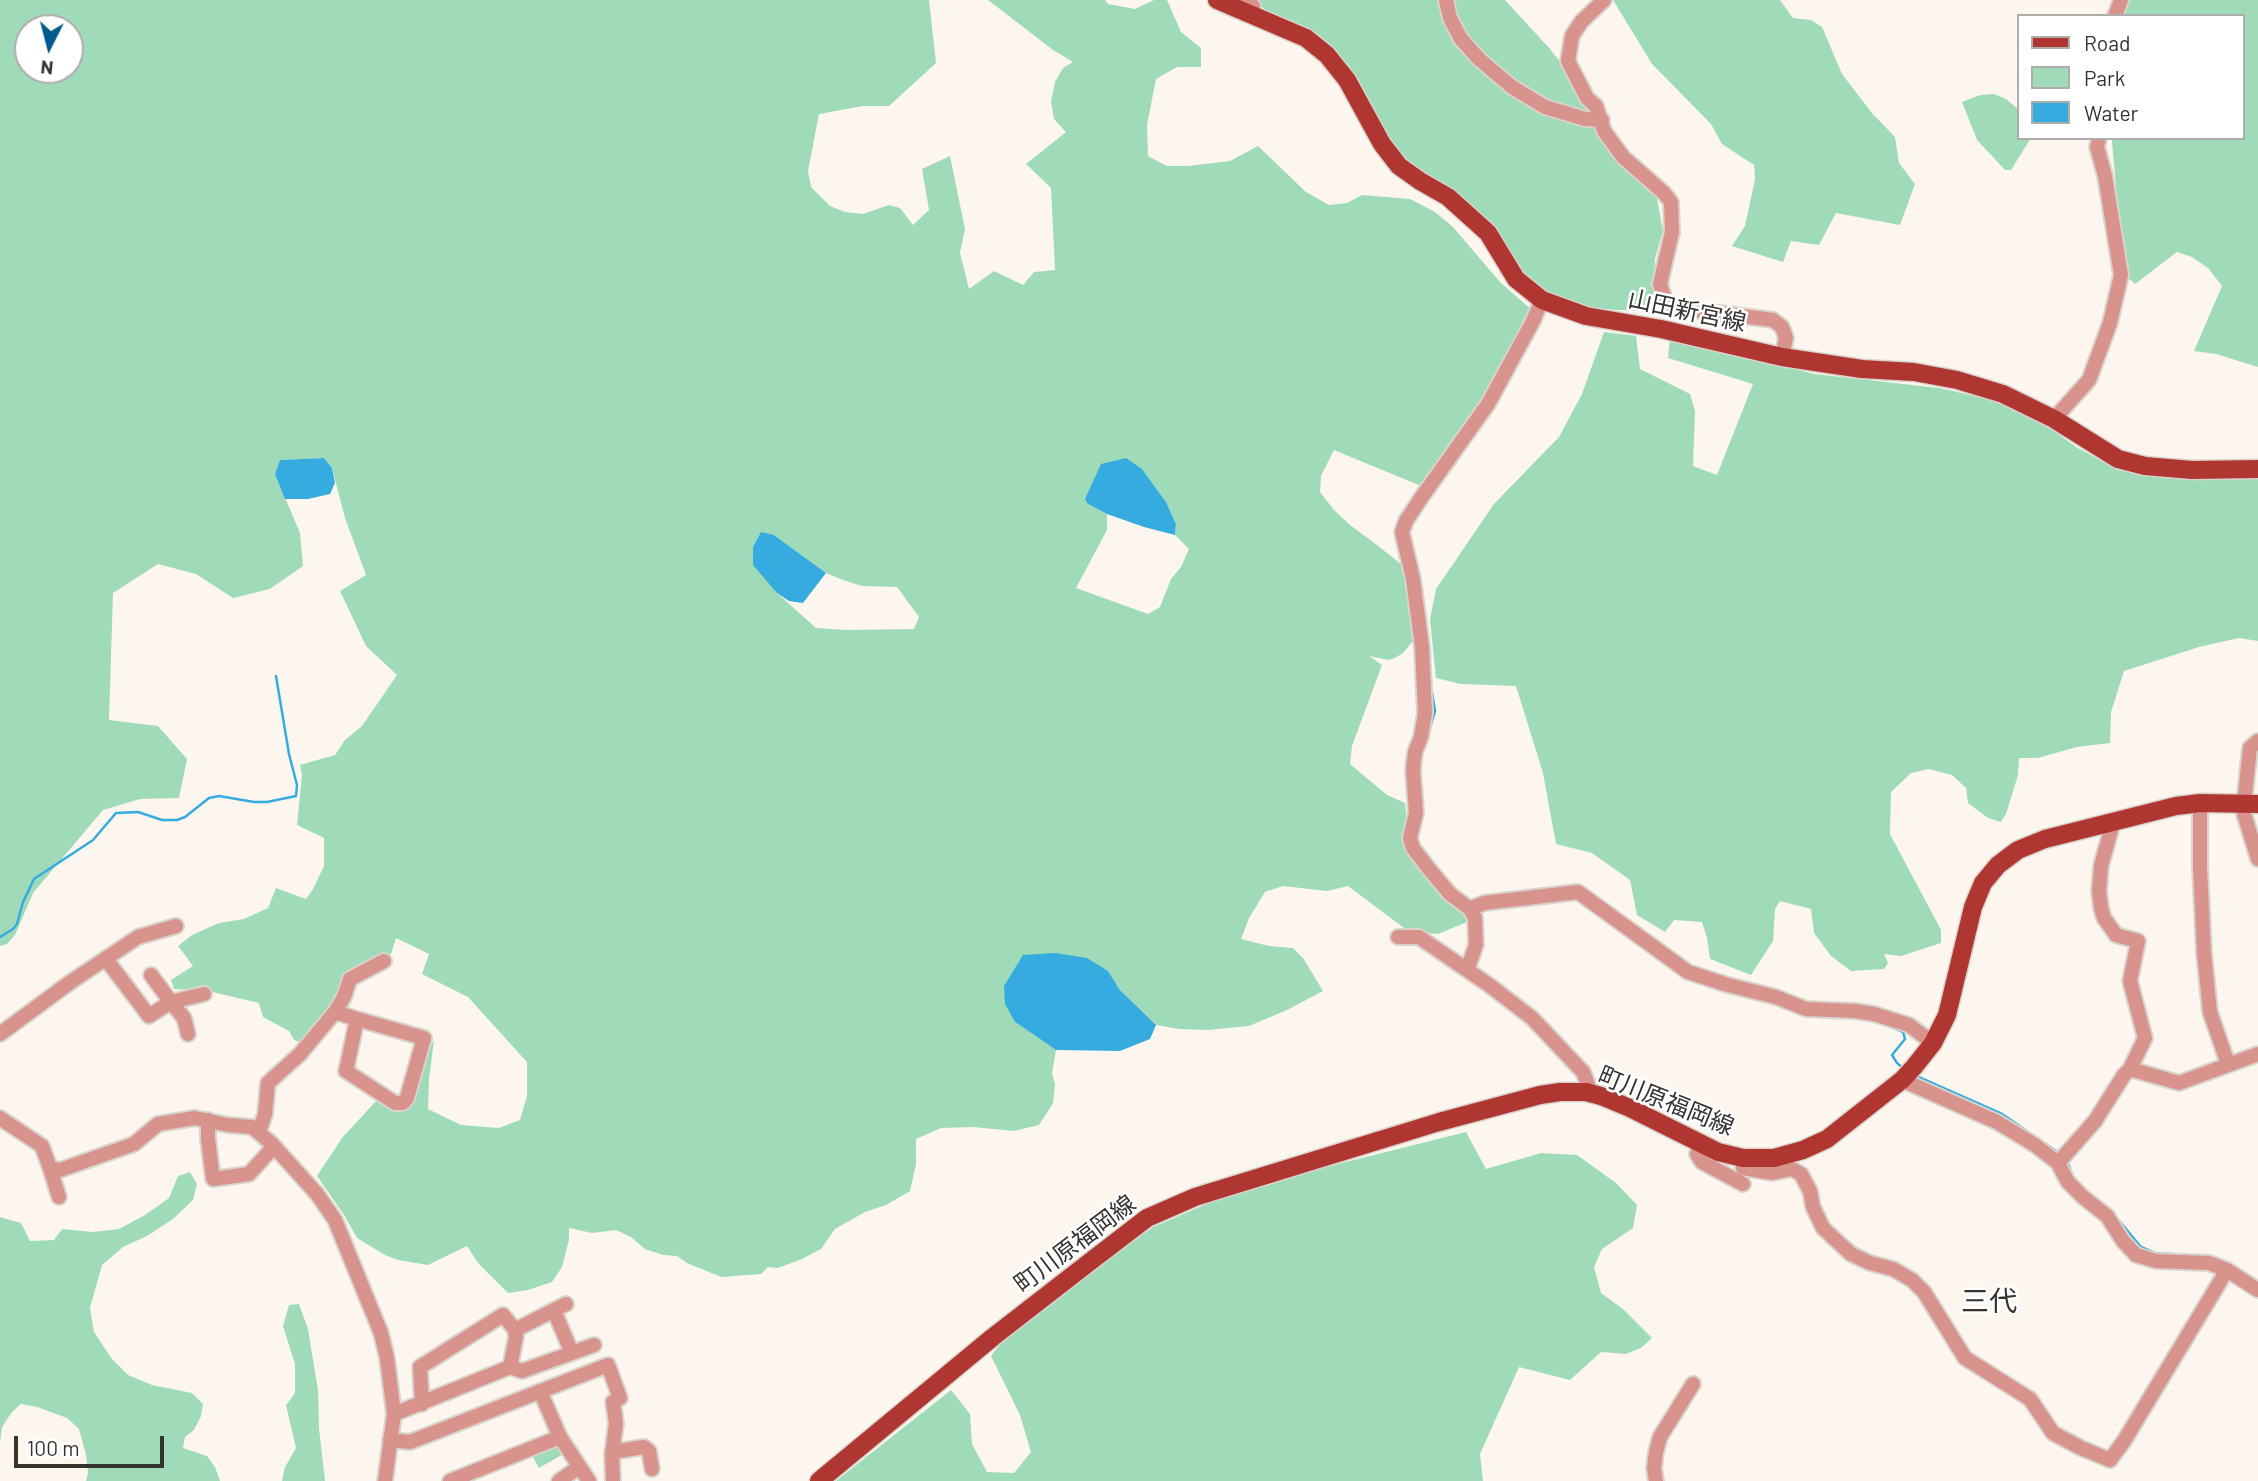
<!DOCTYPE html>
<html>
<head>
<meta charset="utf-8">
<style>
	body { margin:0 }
	#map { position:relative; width:2258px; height:1481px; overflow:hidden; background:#fdf6ef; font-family:Barlow,sans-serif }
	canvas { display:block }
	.legend { position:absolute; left:2017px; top:14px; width:228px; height:126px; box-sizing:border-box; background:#fff; border:2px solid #aeadac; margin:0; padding:9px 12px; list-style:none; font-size:21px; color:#353330 }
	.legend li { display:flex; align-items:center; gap:14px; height:35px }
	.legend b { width:35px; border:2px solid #aeadac }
	.north { position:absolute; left:14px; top:14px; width:70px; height:70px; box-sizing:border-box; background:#fff; border:2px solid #aeadac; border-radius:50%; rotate:186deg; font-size:19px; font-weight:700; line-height:28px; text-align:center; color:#353330 }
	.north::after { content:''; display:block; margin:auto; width:24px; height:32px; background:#005b8c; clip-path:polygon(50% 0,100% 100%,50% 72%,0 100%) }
	.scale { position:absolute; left:14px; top:1436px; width:150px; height:32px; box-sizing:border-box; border:4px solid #353330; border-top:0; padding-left:9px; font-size:21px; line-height:24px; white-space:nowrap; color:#353330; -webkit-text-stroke:5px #fff; paint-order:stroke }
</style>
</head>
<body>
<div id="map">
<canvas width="2258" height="1481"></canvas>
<ul class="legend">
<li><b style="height:9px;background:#b03731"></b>Road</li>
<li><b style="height:19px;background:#9fdbb9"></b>Park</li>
<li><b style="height:19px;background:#36abdf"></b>Water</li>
</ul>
<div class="north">N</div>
<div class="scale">100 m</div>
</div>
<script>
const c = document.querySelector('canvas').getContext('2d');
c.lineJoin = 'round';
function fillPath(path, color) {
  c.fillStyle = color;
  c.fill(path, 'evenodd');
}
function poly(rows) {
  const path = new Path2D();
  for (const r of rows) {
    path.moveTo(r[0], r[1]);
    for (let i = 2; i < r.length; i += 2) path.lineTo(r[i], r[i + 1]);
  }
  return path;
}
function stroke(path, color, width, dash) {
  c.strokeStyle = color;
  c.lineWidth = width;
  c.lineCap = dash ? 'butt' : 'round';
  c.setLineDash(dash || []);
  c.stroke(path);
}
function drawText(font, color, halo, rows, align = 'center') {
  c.font = font + ' Barlow,"Noto Sans JP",sans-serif';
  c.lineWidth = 5;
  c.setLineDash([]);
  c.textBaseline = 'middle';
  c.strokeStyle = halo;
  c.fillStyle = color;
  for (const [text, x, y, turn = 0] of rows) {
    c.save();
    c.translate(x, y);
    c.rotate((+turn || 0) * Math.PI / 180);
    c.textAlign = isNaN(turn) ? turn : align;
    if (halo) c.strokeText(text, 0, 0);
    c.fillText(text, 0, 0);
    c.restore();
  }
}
fillPath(poly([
	[0,0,929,0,936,63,889,106,863,106,819,114,808,171,811,187,830,206,845,212,863,214,889,205,900,208,913,225,929,210,922,169,950,156,965,229,960,253,969,289,994,271,1023,285,1034,272,1055,270,1051,188,1026,164,1066,132,1054,119,1051,101,1055,82,1063,68,1073,62,1053,50,988,0,1105,0,1108,4,1135,9,1154,0,1167,0,1181,32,1201,48,1201,67,1177,67,1156,79,1147,125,1148,156,1167,166,1188,166,1230,161,1258,146,1306,192,1329,205,1347,203,1362,195,1410,199,1435,212,1453,227,1500,282,1541,318,1490,411,1455,466,1426,488,1334,450,1321,476,1320,492,1334,510,1350,525,1377,545,1422,581,1423,629,1403,653,1395,658,1388,660,1369,656,1382,665,1352,746,1350,764,1387,795,1405,803,1410,854,1418,868,1467,910,1467,922,1438,934,1408,931,1348,886,1327,891,1283,886,1265,892,1249,918,1241,939,1269,946,1293,948,1303,958,1323,991,1287,1010,1249,1026,1207,1030,1179,1029,1156,1025,1120,990,1108,971,1015,1022,1056,1050,1052,1073,1055,1084,1053,1103,1039,1125,1014,1131,973,1127,941,1128,916,1139,916,1164,910,1191,886,1205,865,1212,835,1229,821,1249,802,1259,778,1268,768,1267,761,1274,721,1277,687,1263,677,1256,663,1255,645,1249,631,1237,616,1230,592,1233,569,1228,569,1240,562,1267,552,1282,528,1290,508,1293,478,1263,467,1246,428,1265,398,1260,385,1255,357,1238,344,1215,317,1176,342,1138,378,1099,396,1106,434,1040,429,1079,428,1109,461,1125,499,1128,520,1120,527,1096,527,1062,468,997,422,974,429,954,396,938,391,954,369,965,305,1044,294,1040,289,1031,263,1017,259,1003,204,990,174,989,171,980,193,966,178,946,192,935,219,923,244,919,268,908,276,888,306,899,313,889,324,866,324,838,297,825,302,775,300,765,335,755,345,740,362,726,397,675,366,646,340,591,366,575,345,518,332,468,324,458,280,460,275,474,300,533,303,566,270,589,233,598,196,574,158,564,113,593,109,720,158,726,187,759,179,798,140,799,103,810,33,893,15,935,7,944,0,946],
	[28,28,70,28,70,70,28,70],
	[1142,469,1166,502,1176,524,1175,535,1189,549,1181,567,1171,579,1160,607,1148,614,1076,588,1107,530,1107,514,1088,504],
	[774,535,826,573,843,580,862,586,897,587,919,617,914,629,848,630,816,628,777,593],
	[1257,0,1505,0,1550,49,1572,77,1588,113,1656,193,1663,231,1655,259,1653,302,1646,311,1596,309,1571,305,1538,289,1519,267,1496,230,1410,167,1394,148,1347,66,1334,48,1304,27,1267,13],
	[1613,0,1780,0,1793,18,1811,20,1822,27,1842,74,1872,113,1895,137,1899,163,1915,184,1900,225,1836,213,1819,245,1791,241,1783,262,1732,246,1745,226,1755,179,1754,165,1722,144,1711,124,1652,64],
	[2117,0,2258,0,2258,367,2216,354,2194,351,2222,286,2208,268,2192,257,2177,252,2135,284,2127,277,2119,222,2112,142,2112,138,2242,138,2242,16,2124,16],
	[1994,94,2006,99,2018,109,2018,138,2031,138,2011,170,2005,170,1977,140,1962,102,1980,95],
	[1604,332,1636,336,1640,369,1690,394,1695,411,1693,466,1717,475,1753,384,1668,358,1670,337,1814,374,1939,388,2002,402,2040,421,2076,447,2118,470,2169,477,2258,478,2258,641,2239,638,2199,647,2124,671,2111,712,2110,743,2077,747,2038,758,2019,758,2018,775,2006,814,2001,822,1988,818,1968,803,1966,788,1952,775,1929,769,1911,773,1891,792,1890,834,1941,930,1941,943,1901,956,1884,954,1888,963,1884,969,1851,971,1831,956,1814,933,1811,909,1780,901,1775,909,1773,941,1751,975,1710,959,1707,938,1702,922,1674,920,1665,932,1637,915,1630,880,1592,853,1556,844,1543,773,1516,686,1461,684,1436,678,1430,619,1436,589,1494,504,1559,437,1582,394],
	[1466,1132,1486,1169,1541,1153,1577,1155,1616,1183,1637,1205,1633,1228,1602,1249,1594,1267,1601,1293,1623,1309,1652,1338,1641,1348,1626,1354,1601,1352,1570,1380,1519,1367,1480,1454,1483,1481,836,1481,951,1390,970,1414,972,1444,987,1472,1014,1473,1031,1452,1020,1415,991,1356,1005,1338,1104,1263,1153,1227,1221,1198,1298,1174],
	[190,1172,197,1184,193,1200,173,1219,147,1236,123,1247,102,1265,90,1308,94,1332,112,1359,128,1375,152,1385,192,1393,203,1404,201,1416,194,1430,185,1437,183,1448,207,1456,215,1467,220,1481,86,1481,88,1473,86,1455,79,1429,67,1418,37,1407,21,1404,12,1412,2,1427,0,1443,0,1217,21,1223,30,1241,54,1240,62,1229,93,1232,119,1229,145,1215,169,1198,178,1176],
	[299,1304,308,1329,318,1390,319,1428,325,1481,282,1481,285,1467,296,1448,286,1405,295,1393,295,1364,283,1326,289,1305],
	[558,1443,565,1453,539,1468,532,1455]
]), '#9fdbb9');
fillPath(poly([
	[324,458,332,468,335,483,330,494,308,499,285,499,275,474,280,460],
	[1126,458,1142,469,1166,502,1176,524,1175,535,1144,527,1107,514,1088,504,1085,499,1101,464],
	[761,532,774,535,826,573,803,603,789,601,777,593,753,565,753,547],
	[1055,953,1087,958,1108,971,1120,990,1156,1025,1150,1039,1120,1051,1056,1050,1015,1022,1005,1004,1004,986,1023,955]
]), '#36abdf');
stroke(poly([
	[1428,735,1435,711,1431,687],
	[0,937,13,929,17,924,23,902,34,879,93,840,116,813,138,812,162,820,177,820,185,817,209,798,219,796,254,802,267,802,296,796,297,785,289,754,276,676],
	[1757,999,1778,1005],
	[1887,1025,1903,1032,1905,1039,1892,1055,1897,1063,1903,1068],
	[1914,1075,2002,1114,2059,1153],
	[2067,1160,2072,1175,2085,1190,2109,1209],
	[2116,1217,2141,1247,2155,1253,2202,1256]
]), '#36abdf', 2.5);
const minor = poly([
	[1244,0,1253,6,1251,15],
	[1446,0,1450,18,1461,39,1479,59,1512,87,1545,107,1585,119,1602,120],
	[1604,0,1581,22,1572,36,1568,61,1587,98,1596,106,1604,131,1623,157,1664,193,1671,202,1672,232,1660,284,1665,300,1679,308,1773,320,1782,327,1786,338,1782,357],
	[2115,16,2121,0],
	[2054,419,2089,380,2110,323,2121,275,2105,176,2097,147,2099,138],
	[2258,741,2250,748,2244,804,2244,814,2258,859],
	[2200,803,2200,867,2204,953,2210,1012,2228,1064],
	[1470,909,1484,903,1578,892,1688,972,1728,985,1776,997,1806,1009,1855,1011,1874,1014,1909,1025,1933,1043],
	[1398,937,1419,937,1489,985,1532,1018,1583,1072,1588,1084,1586,1092],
	[106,959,149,1016,171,1002,151,975],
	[1467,970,1476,945,1475,918,1470,909,1450,894,1429,869,1413,848,1410,838,1416,813,1413,770,1415,752,1421,737,1425,713,1422,647,1413,579,1402,532,1406,521,1421,498,1488,404,1533,321,1542,300],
	[335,1012,344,997,350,979,384,961],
	[0,1034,72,981,138,937,176,926],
	[188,1034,184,1018,171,1002,204,994],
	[2130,1069,2179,1083,2258,1054],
	[1902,1080,1997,1122,2035,1145,2058,1163,2068,1182,2083,1197,2107,1216,2123,1241,2136,1255,2156,1261,2209,1263,2227,1270,2258,1290],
	[0,1118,42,1146,50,1168,60,1170,134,1144,158,1124,195,1118,228,1125,252,1127,271,1143,317,1194,335,1220,381,1333,387,1358,394,1414,385,1481],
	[208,1120,208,1139,213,1179,249,1174,269,1152,276,1148],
	[259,1132,265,1114,268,1083,300,1054,335,1012,357,1019,424,1038,407,1098,403,1103,395,1103,346,1071,357,1019],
	[1702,1143,1697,1154,1702,1162,1743,1184],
	[1743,1158,1743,1168,1772,1173,1792,1169,1801,1174,1810,1191,1813,1207,1823,1228,1839,1243,1851,1254,1870,1263,1893,1269,1912,1280,1924,1292,1965,1358,2030,1399,2053,1433,2081,1448,2110,1460,2124,1441,2227,1270],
	[2058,1163,2095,1121,2124,1075,2130,1069,2145,1038,2130,981,2138,941,2116,935,2104,918,2101,908,2099,891,2101,866,2113,823],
	[50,1168,59,1197],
	[554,1311,572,1353],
	[515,1330,566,1304],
	[540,1391,560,1437],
	[422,1404,420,1367,503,1315,515,1330,516,1337,510,1367],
	[394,1414,510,1367,522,1371,594,1345],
	[390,1440,410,1442,608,1365,620,1398,613,1402,616,1423,612,1455,613,1481],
	[612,1452,644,1447,649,1451,652,1469],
	[450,1481,560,1437,589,1481],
	[559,1481,579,1467],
	[1656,1481,1654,1468,1656,1452,1660,1437,1693,1384]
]);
const major = poly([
	[1217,0,1306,38,1327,55,1347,80,1382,144,1399,166,1420,181,1448,197,1488,233,1516,279,1542,300,1586,316,1661,329,1782,357,1862,369,1914,372,1957,380,2003,394,2054,419,2118,459,2145,466,2192,470,2258,469],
	[819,1481,993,1337,1091,1261,1147,1218,1195,1197,1439,1122,1540,1095,1560,1092,1586,1092,1601,1096,1630,1108,1718,1152,1743,1158,1774,1158,1803,1150,1827,1139,1902,1080,1914,1067,1933,1043,1947,1015,1973,907,1983,883,1998,865,2018,850,2045,839,2176,806,2200,803,2258,804]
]);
stroke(minor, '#d9d3cd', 18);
stroke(major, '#d9d3cd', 21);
stroke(minor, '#d8948c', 14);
stroke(major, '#b03731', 18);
drawText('24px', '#353330', '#fff', [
	["山田新宮線",1687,311,12],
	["町川原福岡線",1666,1101,22],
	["町川原福岡線",1075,1244,-37]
]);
drawText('28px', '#353330', '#fff', [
	["三代",1989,1302]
]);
</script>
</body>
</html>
